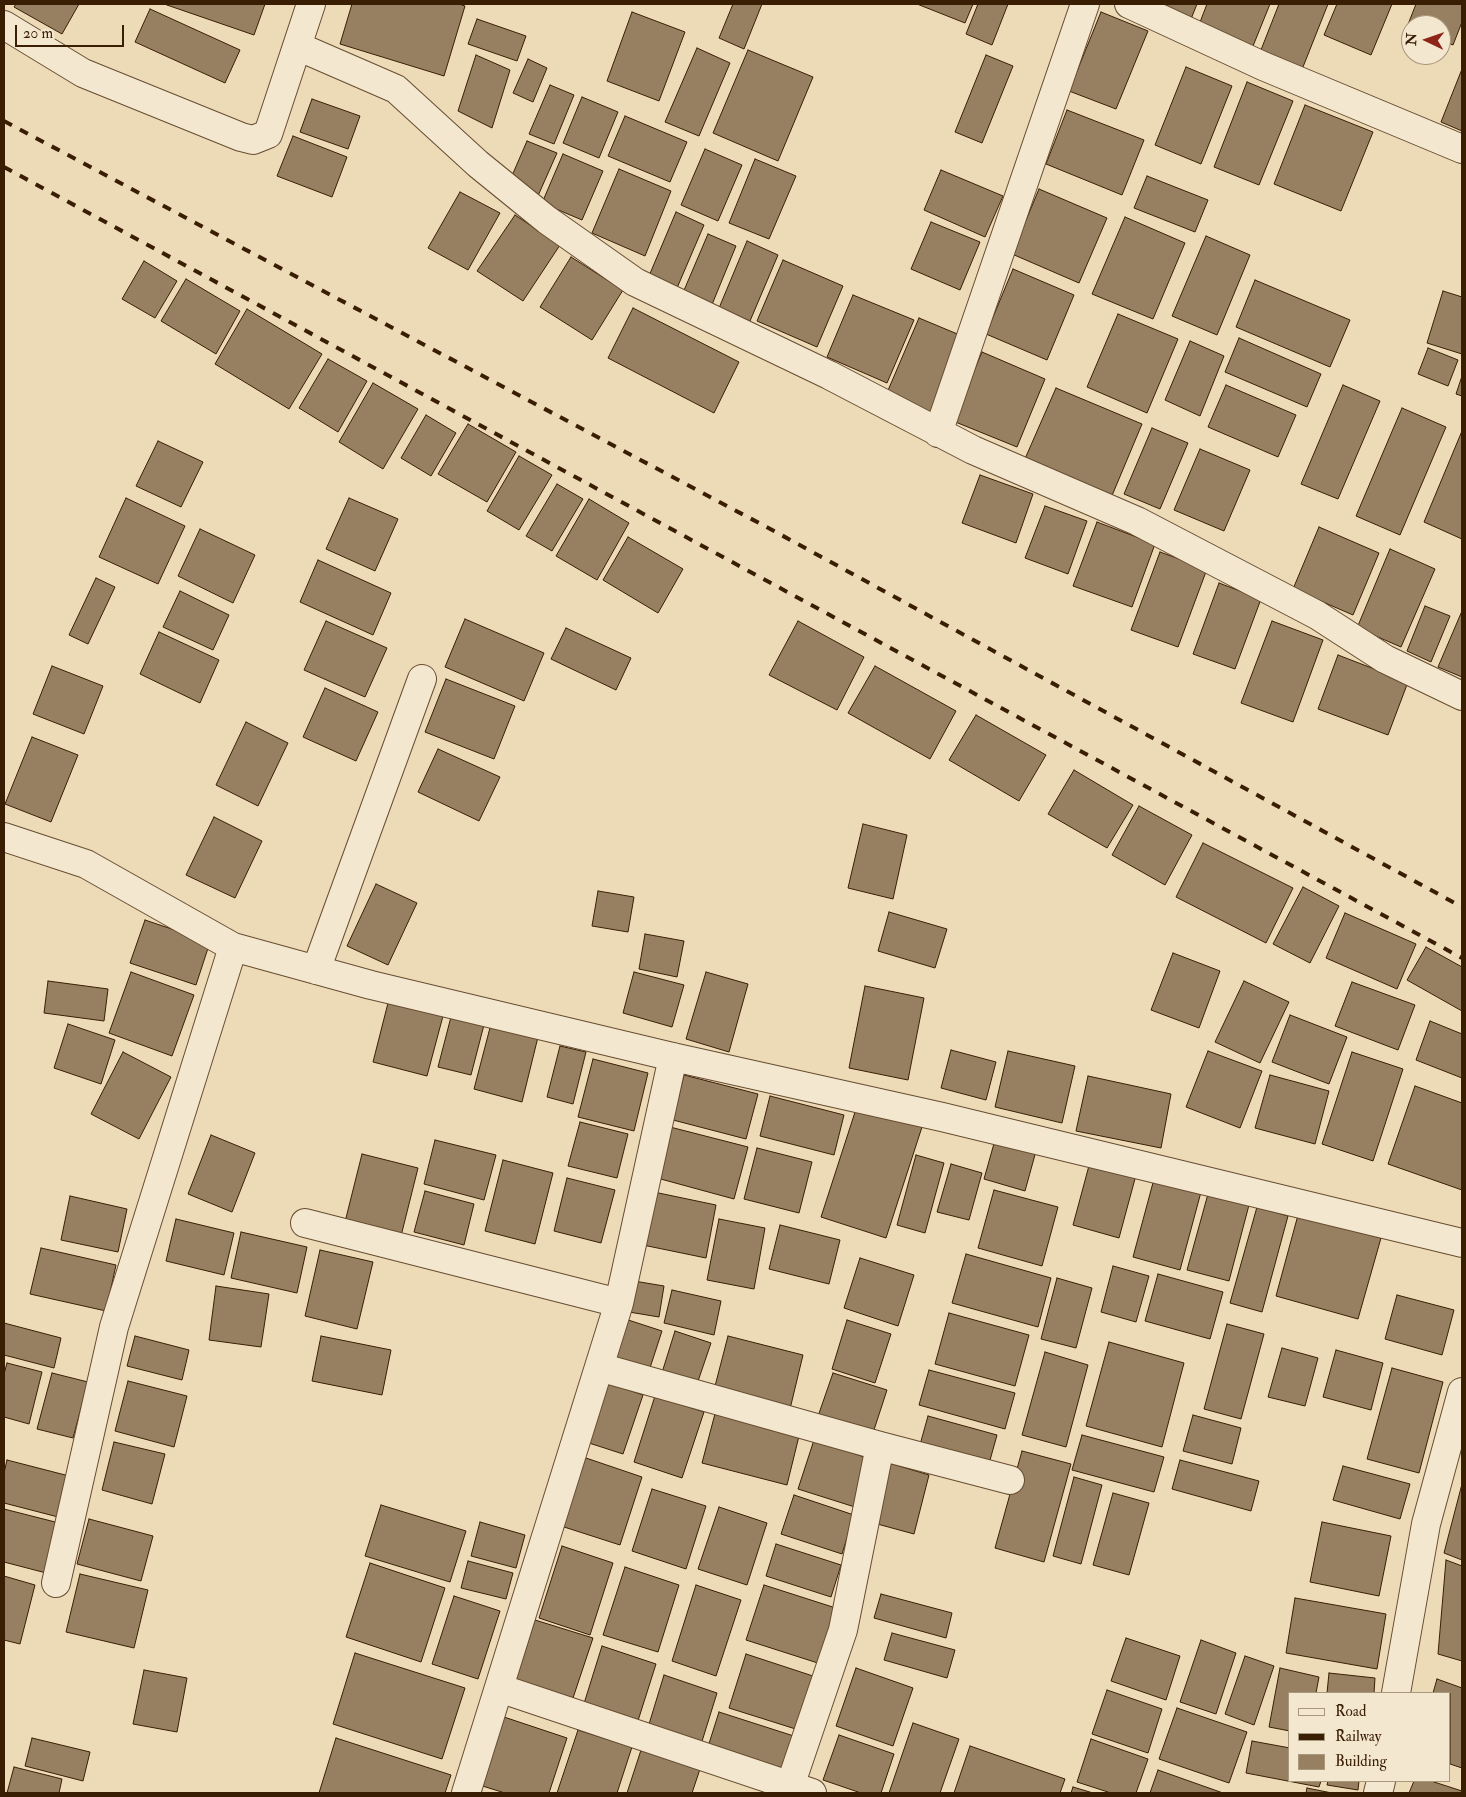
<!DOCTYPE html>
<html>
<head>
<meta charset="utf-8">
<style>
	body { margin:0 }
	#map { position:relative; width:1466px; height:1797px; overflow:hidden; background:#eddab7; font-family:"IM FELL Double Pica",serif }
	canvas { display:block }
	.frame { position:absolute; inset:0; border:5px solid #3a1e04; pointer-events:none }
	.legend { position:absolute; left:1288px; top:1692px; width:162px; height:90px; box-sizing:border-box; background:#f3e7d0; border:1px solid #a9977e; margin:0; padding:6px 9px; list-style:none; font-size:15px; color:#3a1e04 }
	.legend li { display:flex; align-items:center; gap:10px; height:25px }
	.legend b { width:25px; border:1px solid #a9977e }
	.north { position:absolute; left:1401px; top:15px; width:50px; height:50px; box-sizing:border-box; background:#f3e7d0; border:1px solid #a9977e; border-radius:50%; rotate:273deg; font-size:14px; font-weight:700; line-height:20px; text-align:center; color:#3a1e04 }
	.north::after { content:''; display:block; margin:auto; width:18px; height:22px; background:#8f2418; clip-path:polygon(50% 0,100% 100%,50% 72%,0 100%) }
	.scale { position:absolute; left:15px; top:25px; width:109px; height:22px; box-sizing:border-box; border:2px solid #3a1e04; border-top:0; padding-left:6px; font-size:15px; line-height:18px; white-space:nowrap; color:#3a1e04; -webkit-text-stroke:4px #f3e7d0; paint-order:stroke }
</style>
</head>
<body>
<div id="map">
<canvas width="1466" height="1797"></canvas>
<div class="frame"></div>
<ul class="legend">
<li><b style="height:6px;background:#f3e7d0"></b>Road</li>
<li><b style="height:6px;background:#3a1e04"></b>Railway</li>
<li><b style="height:14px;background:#978061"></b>Building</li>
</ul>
<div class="north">N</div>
<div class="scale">20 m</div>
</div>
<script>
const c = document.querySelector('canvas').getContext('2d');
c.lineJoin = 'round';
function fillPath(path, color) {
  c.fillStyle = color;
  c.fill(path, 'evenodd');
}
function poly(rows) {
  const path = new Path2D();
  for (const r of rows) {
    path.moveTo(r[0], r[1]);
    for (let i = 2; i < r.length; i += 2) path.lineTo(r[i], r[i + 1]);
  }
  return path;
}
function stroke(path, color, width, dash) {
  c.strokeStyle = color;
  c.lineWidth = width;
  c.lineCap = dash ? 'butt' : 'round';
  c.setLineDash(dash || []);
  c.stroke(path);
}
const building = poly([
	[16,4,79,4,62,34,14,7,16,4],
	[164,4,265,4,254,35,164,4],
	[352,4,459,4,465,6,444,76,340,44,352,4],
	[733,4,762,4,744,49,719,38,733,4],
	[917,4,973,4,965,23,917,4],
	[978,4,1008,4,992,45,966,34,978,4],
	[1154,4,1197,4,1191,19,1154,4],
	[1207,4,1270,4,1251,51,1197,30,1207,4],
	[1279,4,1328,4,1301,72,1259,55,1279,4],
	[1337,4,1392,4,1371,55,1324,35,1337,4],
	[1416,4,1462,4,1462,22,1453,45,1441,40,1441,25,1411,25,1411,29,1407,27,1416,4],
	[150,9,240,50,225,83,135,42,150,9],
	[632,12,685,32,659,101,607,81,632,12],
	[1101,12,1148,31,1116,109,1069,91,1101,12],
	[477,19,526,36,517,61,468,44,477,19],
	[697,48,730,63,699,136,665,122,697,48],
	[748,50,813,77,778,161,713,133,748,50],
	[476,55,510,70,492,128,458,111,476,55],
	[986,55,1013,66,982,143,955,132,986,55],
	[528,59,547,68,533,102,513,93,528,59],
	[1186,67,1232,86,1201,164,1155,145,1186,67],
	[1462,69,1462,131,1441,122,1462,69],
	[1247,82,1293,101,1259,185,1214,167,1247,82],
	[550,85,574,95,554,144,529,134,550,85],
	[582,97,618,112,599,158,563,143,582,97],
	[312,99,360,116,348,149,300,132,312,99],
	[1305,105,1373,132,1341,211,1274,184,1305,105],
	[1067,110,1144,140,1122,195,1046,164,1067,110],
	[625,116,687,142,670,182,608,156,625,116],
	[293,136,347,157,332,197,277,176,293,136],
	[527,141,557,153,537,198,508,185,527,141],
	[705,149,742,165,718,221,681,205,705,149],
	[563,154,603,171,582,220,542,203,563,154],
	[755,159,796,176,769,239,729,223,755,159],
	[619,169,671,191,645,256,592,233,619,169],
	[941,170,1003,196,985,237,924,210,941,170],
	[1147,176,1208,200,1195,232,1134,208,1147,176],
	[1039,189,1107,218,1079,283,1012,254,1039,189],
	[460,192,500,213,468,270,428,248,460,192],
	[676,212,704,225,677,288,649,276,676,212],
	[515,215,560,245,523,301,477,271,515,215],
	[1125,217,1185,243,1153,319,1092,294,1125,217],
	[931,222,980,242,960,290,911,269,931,222],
	[708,234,736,246,711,307,682,295,708,234],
	[1206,236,1250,255,1217,335,1172,316,1206,236],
	[747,241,778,255,750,321,719,308,747,241],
	[571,257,623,290,592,340,540,307,571,257],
	[783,260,843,286,817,347,757,321,783,260],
	[144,261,177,281,155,318,122,299,144,261],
	[1013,269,1074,295,1047,360,986,334,1013,269],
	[186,279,240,311,216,354,161,321,186,279],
	[1255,280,1350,320,1330,367,1236,327,1255,280],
	[1443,291,1462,297,1462,354,1427,343,1443,291],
	[853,295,914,320,887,383,827,357,853,295],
	[633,308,739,362,714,413,608,358,633,308],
	[247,309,322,354,289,409,215,364,247,309],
	[1118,314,1178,339,1147,413,1087,387,1118,314],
	[919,318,967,338,934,415,886,395,919,318],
	[1239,338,1321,374,1307,407,1225,372,1239,338],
	[1190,341,1224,356,1200,416,1165,400,1190,341],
	[1428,348,1458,360,1448,386,1418,374,1428,348],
	[982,352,1045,379,1017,447,953,421,982,352],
	[328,359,367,381,338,432,299,408,328,359],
	[1462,376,1462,396,1456,394,1462,376],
	[373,383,418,409,383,469,339,442,373,383],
	[1226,385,1296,415,1278,457,1208,427,1226,385],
	[1343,385,1380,401,1338,499,1301,484,1343,385],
	[1056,388,1142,424,1111,498,1024,461,1056,388],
	[1402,408,1446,427,1400,535,1356,516,1402,408],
	[426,415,456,433,431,476,401,458,426,415],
	[468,424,516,452,487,502,438,474,468,424],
	[1152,428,1188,443,1160,509,1124,494,1152,428],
	[1462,431,1462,539,1424,522,1462,431],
	[158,441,203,462,181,507,136,486,158,441],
	[1200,449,1250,470,1224,531,1174,510,1200,449],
	[519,456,552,475,519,530,487,511,519,456],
	[980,475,1033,494,1016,543,962,523,980,475],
	[557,484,583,499,552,551,526,536,557,484],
	[126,498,185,526,158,584,99,557,126,498],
	[349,498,398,519,375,571,326,549,349,498],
	[589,499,629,523,597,580,556,556,589,499],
	[1045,506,1087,521,1068,574,1025,558,1045,506],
	[1097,522,1155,544,1132,607,1073,586,1097,522],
	[1319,527,1379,553,1353,615,1293,589,1319,527],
	[200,529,255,555,233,603,178,576,200,529],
	[628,537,683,569,658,613,603,580,628,537],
	[1390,549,1435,569,1401,647,1357,628,1390,549],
	[1160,552,1207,569,1178,647,1131,630,1160,552],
	[318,560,391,593,373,635,300,602,318,560],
	[96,578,115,587,88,644,69,635,96,578],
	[1219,583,1261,599,1235,669,1193,654,1219,583],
	[180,591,229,615,213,650,163,627,180,591],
	[1425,606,1450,616,1431,662,1407,651,1425,606],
	[1462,611,1462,677,1438,667,1462,611],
	[465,619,544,653,524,701,445,667,465,619],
	[326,621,387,648,365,697,304,670,326,621],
	[798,621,864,657,837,710,769,675,798,621],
	[1272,621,1323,640,1293,722,1241,703,1272,621],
	[566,628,631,658,616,690,551,659,566,628],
	[159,632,219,660,200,703,140,674,159,632],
	[1338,655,1408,682,1388,735,1318,709,1338,655],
	[52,666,103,686,84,734,33,714,52,666],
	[875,666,956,711,930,759,848,713,875,666],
	[446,679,515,706,494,759,425,732,446,679],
	[325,688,378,712,356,761,303,737,325,688],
	[976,715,1046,755,1019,801,949,760,976,715],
	[246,722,288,743,258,806,216,785,246,722],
	[32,737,78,755,51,822,5,804,32,737],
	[438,749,500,777,479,821,418,792,438,749],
	[1074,770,1133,805,1107,848,1048,814,1074,770],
	[1139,806,1192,835,1165,885,1112,855,1139,806],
	[214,817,262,841,235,898,186,875,214,817],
	[863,824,907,835,893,899,848,888,863,824],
	[1203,843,1293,888,1266,943,1176,897,1203,843],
	[376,884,417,903,388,965,347,946,376,884],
	[1303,887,1339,906,1310,963,1273,944,1303,887],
	[598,891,634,897,628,932,592,926,598,891],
	[889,912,947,929,935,968,878,951,889,912],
	[1345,913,1416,944,1397,989,1326,958,1345,913],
	[145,920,210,942,196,985,130,963,145,920],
	[645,934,684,941,677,977,639,969,645,934],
	[1426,947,1462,967,1462,1011,1407,980,1426,947],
	[1173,953,1220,971,1199,1028,1151,1010,1173,953],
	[131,972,194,995,172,1056,109,1033,131,972],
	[634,972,684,985,672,1027,623,1013,634,972],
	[706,972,748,984,729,1052,686,1039,706,972],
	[48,981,108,989,104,1021,44,1013,48,981],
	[1244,981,1289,1002,1260,1063,1215,1042,1244,981],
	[1352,982,1415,1005,1398,1050,1335,1026,1352,982],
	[865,986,924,998,908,1080,849,1068,865,986],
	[388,1003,443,1016,427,1076,373,1062,388,1003],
	[452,1013,485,1021,471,1075,438,1067,452,1013],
	[1290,1015,1347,1037,1329,1084,1272,1062,1290,1015],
	[1430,1021,1462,1034,1462,1078,1416,1060,1430,1021],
	[68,1024,115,1040,101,1084,54,1068,68,1024],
	[491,1024,538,1037,522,1102,474,1089,491,1024],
	[560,1046,586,1052,573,1104,547,1097,560,1046],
	[951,1050,996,1062,986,1100,941,1088,951,1050],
	[1008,1051,1075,1066,1062,1123,995,1107,1008,1051],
	[1208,1051,1262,1071,1240,1128,1186,1107,1208,1051],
	[123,1052,171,1077,139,1139,91,1114,123,1052],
	[1352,1052,1403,1069,1373,1161,1322,1144,1352,1052],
	[593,1059,648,1073,634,1131,578,1117,593,1059],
	[684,1075,758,1094,746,1139,673,1120,684,1075],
	[1270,1075,1329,1091,1315,1144,1255,1128,1270,1075],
	[1088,1076,1171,1094,1161,1148,1076,1131,1088,1076],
	[1415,1086,1462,1103,1462,1190,1388,1164,1415,1086],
	[770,1096,844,1115,834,1155,760,1136,770,1096],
	[857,1106,922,1127,886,1238,821,1217,857,1106],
	[580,1122,628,1134,617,1178,568,1166,580,1122],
	[670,1127,748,1147,734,1199,657,1178,670,1127],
	[211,1135,255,1153,232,1212,188,1194,211,1135],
	[435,1140,496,1155,484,1200,424,1184,435,1140],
	[995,1140,1036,1151,1025,1191,984,1179,995,1140],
	[757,1148,812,1162,799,1213,744,1199,757,1148],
	[362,1154,418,1168,400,1240,344,1226,362,1154],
	[916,1155,944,1163,925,1233,897,1225,916,1155],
	[503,1160,553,1173,535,1244,485,1231,503,1160],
	[1090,1162,1136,1175,1119,1238,1073,1225,1090,1162],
	[951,1164,982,1173,969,1220,937,1212,951,1164],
	[567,1178,615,1190,601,1243,554,1231,567,1178],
	[1154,1179,1201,1192,1180,1270,1133,1257,1154,1179],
	[994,1190,1058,1207,1042,1266,978,1248,994,1190],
	[425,1191,474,1204,464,1245,414,1232,425,1191],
	[649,1191,716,1205,706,1258,638,1244,649,1191],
	[1208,1194,1249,1205,1229,1281,1187,1270,1208,1194],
	[70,1196,127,1209,118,1252,61,1240,70,1196],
	[1257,1207,1288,1216,1262,1312,1230,1303,1257,1207],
	[1298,1215,1381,1238,1358,1319,1276,1296,1298,1215],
	[176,1219,234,1233,224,1275,166,1261,176,1219],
	[719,1219,765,1228,754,1289,707,1280,719,1219],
	[780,1225,840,1240,829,1284,769,1269,780,1225],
	[241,1232,307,1247,297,1293,231,1278,241,1232],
	[41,1248,116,1265,106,1311,30,1294,41,1248],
	[320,1250,373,1262,357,1329,305,1316,320,1250],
	[966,1254,1051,1278,1038,1327,952,1303,966,1254],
	[860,1258,914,1275,898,1326,844,1308,860,1258],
	[1113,1266,1149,1276,1136,1322,1101,1312,1113,1266],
	[1158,1274,1223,1292,1210,1339,1145,1321,1158,1274],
	[1057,1278,1092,1288,1076,1348,1041,1339,1057,1278],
	[628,1280,664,1286,659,1317,623,1311,628,1280],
	[216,1286,269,1294,261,1347,209,1340,216,1286],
	[672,1290,721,1301,714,1335,664,1323,672,1290],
	[1397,1295,1454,1310,1442,1355,1385,1339,1397,1295],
	[949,1313,1029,1335,1015,1386,935,1364,949,1313],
	[619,1317,662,1331,647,1377,604,1363,619,1317],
	[847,1320,891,1334,875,1383,832,1369,847,1320],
	[4,1323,61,1338,54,1368,4,1355,4,1323],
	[1227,1324,1264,1334,1241,1419,1204,1409,1227,1324],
	[675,1331,711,1343,695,1390,660,1379,675,1331],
	[135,1336,189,1350,182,1380,127,1366,135,1336],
	[321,1336,391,1350,382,1395,312,1381,321,1336],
	[728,1336,803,1355,790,1409,714,1390,728,1336],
	[1109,1342,1184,1363,1162,1447,1086,1426,1109,1342],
	[1282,1348,1318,1358,1305,1406,1268,1397,1282,1348],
	[1336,1350,1383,1363,1371,1410,1323,1397,1336,1350],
	[1045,1352,1088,1365,1066,1447,1022,1435,1045,1352],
	[7,1363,42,1372,29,1424,4,1417,4,1374,7,1363],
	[1392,1368,1443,1382,1419,1473,1367,1459,1392,1368],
	[929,1370,1015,1393,1005,1429,919,1405,929,1370],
	[52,1373,88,1382,73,1438,37,1429,52,1373],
	[833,1373,887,1390,871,1439,816,1422,833,1373],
	[128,1381,187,1396,174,1447,115,1431,128,1381],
	[608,1383,643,1395,623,1454,589,1443,608,1383],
	[655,1396,704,1412,682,1478,634,1462,655,1396],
	[716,1410,800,1432,787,1485,702,1463,716,1410],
	[1193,1415,1241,1428,1232,1464,1183,1451,1193,1415],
	[928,1416,997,1435,987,1471,918,1452,928,1416],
	[1082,1435,1164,1457,1154,1492,1072,1470,1082,1435],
	[814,1440,873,1460,858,1508,798,1489,814,1440],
	[114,1442,165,1454,152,1504,102,1490,114,1442],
	[1022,1451,1071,1464,1044,1562,995,1548,1022,1451],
	[583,1457,642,1477,620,1545,561,1526,583,1457],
	[7,1460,73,1477,62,1518,4,1503,4,1473,7,1460],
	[1180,1460,1259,1481,1251,1511,1172,1489,1180,1460],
	[886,1462,929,1475,914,1534,870,1522,886,1462],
	[1343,1466,1410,1484,1400,1519,1333,1500,1343,1466],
	[1074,1477,1102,1485,1081,1564,1053,1556,1074,1477],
	[1462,1484,1462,1560,1444,1553,1462,1484],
	[652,1489,706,1506,686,1569,632,1551,652,1489],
	[1113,1493,1149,1503,1129,1575,1093,1565,1113,1493],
	[794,1495,854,1515,842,1554,781,1534,794,1495],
	[381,1505,466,1531,450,1582,365,1556,381,1505],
	[719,1507,767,1523,747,1585,698,1569,719,1507],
	[4,1509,63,1524,50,1574,4,1562,4,1509],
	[89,1519,153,1536,141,1581,77,1564,89,1519],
	[480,1522,525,1535,516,1568,471,1556,480,1522],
	[1322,1522,1391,1536,1379,1596,1310,1582,1322,1522],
	[776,1544,841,1565,831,1597,766,1576,776,1544],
	[562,1546,613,1563,590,1635,539,1618,562,1546],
	[1446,1560,1462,1566,1462,1661,1438,1654,1446,1560],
	[468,1561,513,1573,506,1599,461,1588,468,1561],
	[370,1563,445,1588,421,1662,346,1637,370,1563],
	[625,1567,679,1585,658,1652,603,1635,625,1567],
	[80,1574,148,1590,134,1648,66,1632,80,1574],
	[4,1576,35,1585,20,1644,4,1640,4,1576],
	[696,1585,741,1600,716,1676,672,1661,696,1585],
	[764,1585,842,1610,824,1665,746,1640,764,1585],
	[881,1594,952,1613,946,1638,874,1618,881,1594],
	[454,1596,500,1611,478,1679,432,1664,454,1596],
	[1295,1598,1386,1614,1377,1669,1286,1653,1295,1598],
	[535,1620,593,1638,570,1707,513,1689,535,1620],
	[892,1633,955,1650,947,1678,884,1660,892,1633],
	[1126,1638,1180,1656,1166,1700,1111,1681,1126,1638],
	[1201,1640,1236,1653,1216,1714,1180,1702,1201,1640],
	[602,1646,656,1664,636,1727,582,1710,602,1646],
	[355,1653,465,1688,442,1759,333,1724,355,1653],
	[746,1654,819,1678,802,1731,729,1708,746,1654],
	[1245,1656,1274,1666,1254,1725,1225,1714,1245,1656],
	[856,1668,913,1688,893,1746,836,1726,856,1668],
	[1280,1668,1319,1677,1316,1693,1290,1693,1290,1731,1269,1727,1280,1668],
	[144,1670,187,1678,177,1732,133,1724,144,1670],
	[1329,1673,1375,1678,1374,1693,1327,1693,1329,1673],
	[664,1675,717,1693,699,1751,646,1734,664,1675],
	[1437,1679,1462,1688,1462,1768,1450,1764,1450,1693,1433,1693,1437,1679],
	[1107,1690,1162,1709,1148,1753,1092,1734,1107,1690],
	[1177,1708,1247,1732,1229,1783,1159,1759,1177,1708],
	[719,1712,800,1738,787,1780,706,1753,719,1712],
	[498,1715,567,1738,549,1793,505,1793,476,1784,498,1715],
	[913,1723,959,1739,940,1793,889,1793,913,1723],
	[578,1730,632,1747,617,1793,557,1793,578,1730],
	[839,1735,894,1754,881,1793,861,1793,823,1780,839,1735],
	[32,1738,90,1752,83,1781,25,1766,32,1738],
	[336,1738,451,1775,445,1793,319,1793,336,1738],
	[1091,1739,1148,1759,1136,1793,1111,1793,1077,1782,1091,1739],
	[1252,1741,1290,1748,1290,1781,1321,1781,1319,1787,1246,1773,1252,1741],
	[970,1746,1065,1779,1060,1793,954,1793,970,1746],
	[642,1747,701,1766,692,1793,627,1793,642,1747],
	[14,1767,62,1779,59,1793,7,1793,14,1767],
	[1158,1770,1223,1793,1150,1793,1158,1770],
	[1328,1781,1359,1781,1358,1790,1327,1785,1328,1781],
	[1414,1781,1431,1781,1462,1791,1462,1793,1409,1793,1414,1781],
	[1073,1787,1093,1793,1071,1793,1073,1787],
	[1307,1788,1332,1793,1306,1793,1307,1788]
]);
fillPath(building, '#978061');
stroke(building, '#3a1e04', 1);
const minor = poly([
	[1129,4,1263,66,1462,149],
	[4,25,83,73,241,137,253,140,268,134,311,4],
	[297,46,396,89,478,164,547,220,635,282,829,375,973,450,1137,521,1317,615,1385,659,1462,696],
	[938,433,1085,4],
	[4,837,86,864,233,947,371,985,673,1057,942,1117,1462,1243],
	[316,970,422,679],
	[305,1223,619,1303],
	[599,1367,880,1446,1010,1480],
	[56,1583,114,1327,233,947],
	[499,1688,812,1793],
	[1396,1693,1426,1524,1462,1392],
	[790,1786,843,1630,880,1446],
	[466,1793,619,1303,673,1057],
	[1378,1793,1381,1781]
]);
stroke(minor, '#674d31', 30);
stroke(minor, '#f3e7d0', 28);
stroke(poly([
	[4,121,774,531,1462,907],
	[4,167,1462,958]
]), '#3a1e04', 4, [9, 9]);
</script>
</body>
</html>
